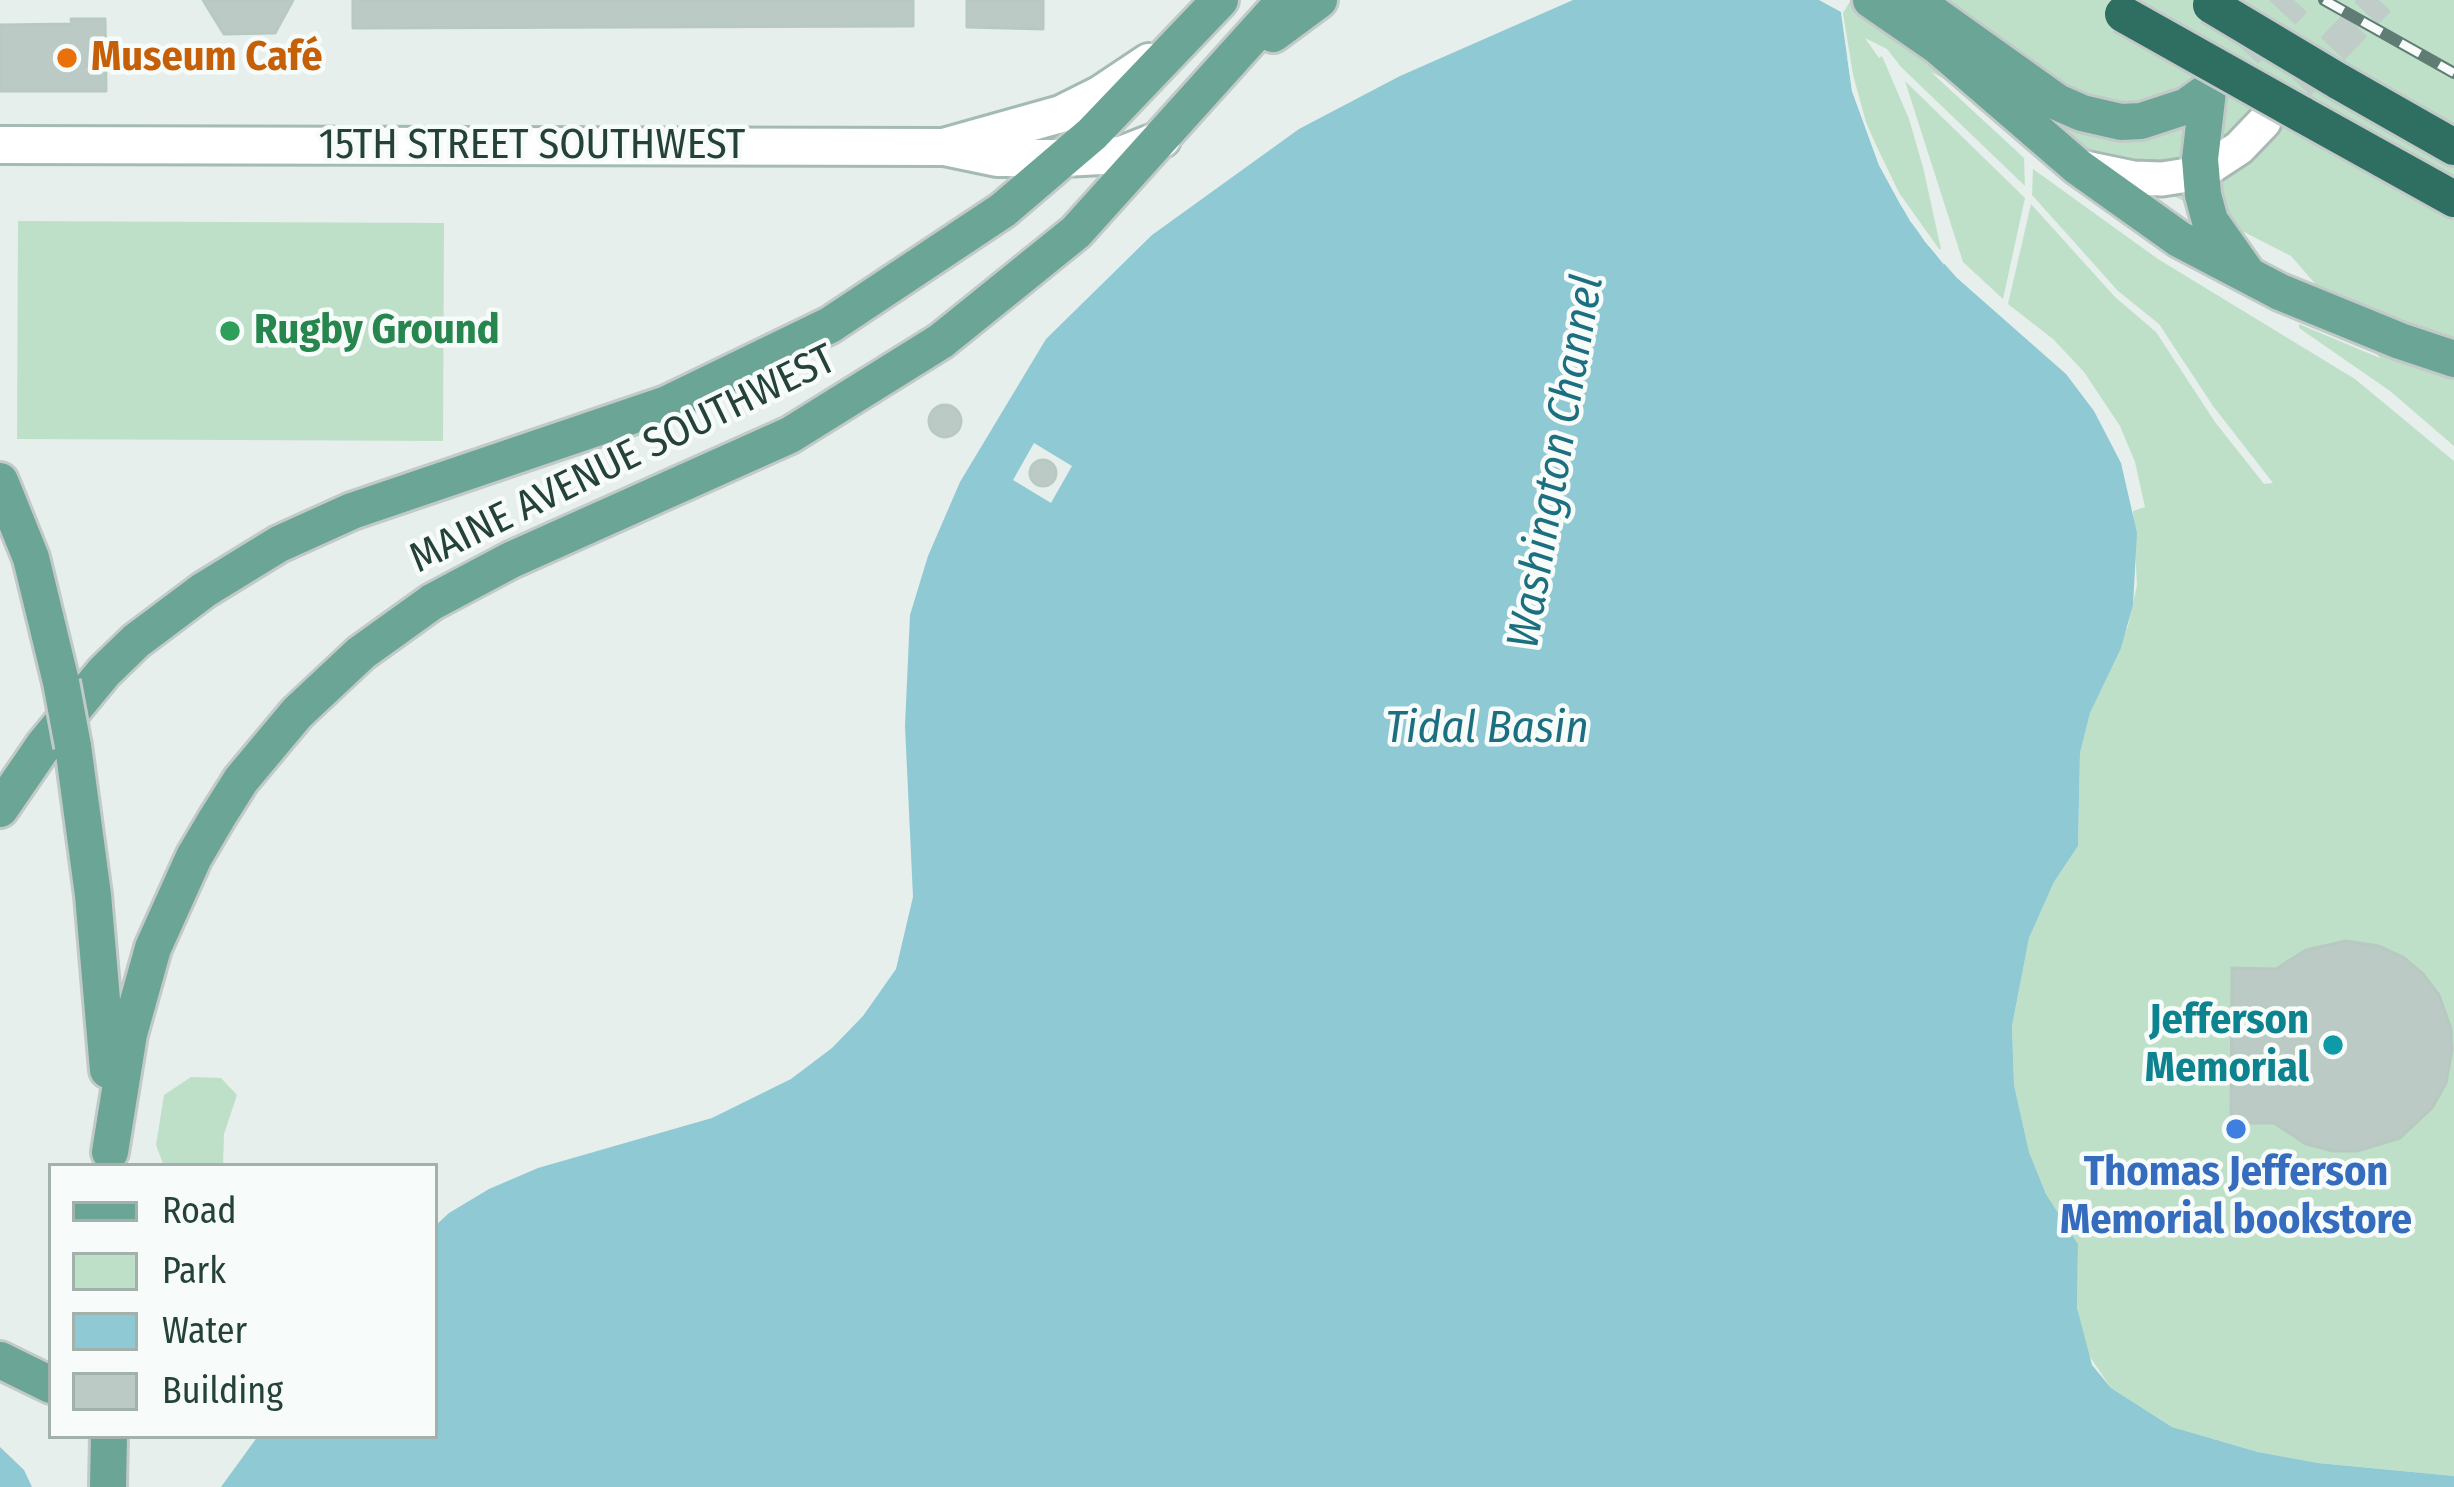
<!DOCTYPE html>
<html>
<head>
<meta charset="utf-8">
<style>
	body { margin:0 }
	#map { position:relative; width:2454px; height:1487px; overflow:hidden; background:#e6efeb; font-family:"Fira Sans Condensed",sans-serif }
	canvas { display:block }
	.legend { position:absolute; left:48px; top:1163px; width:390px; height:276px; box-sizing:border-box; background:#f7fbf9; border:3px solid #a3b1ad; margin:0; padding:15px 21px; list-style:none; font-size:36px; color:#24423a }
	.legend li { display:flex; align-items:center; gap:24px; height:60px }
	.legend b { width:60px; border:3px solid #a3b1ad }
</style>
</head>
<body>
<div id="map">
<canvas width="2454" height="1487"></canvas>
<ul class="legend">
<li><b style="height:15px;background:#6aa596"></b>Road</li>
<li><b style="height:33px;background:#bfe0c8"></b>Park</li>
<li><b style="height:33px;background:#8ec9d4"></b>Water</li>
<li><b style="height:33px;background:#bbcac4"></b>Building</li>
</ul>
</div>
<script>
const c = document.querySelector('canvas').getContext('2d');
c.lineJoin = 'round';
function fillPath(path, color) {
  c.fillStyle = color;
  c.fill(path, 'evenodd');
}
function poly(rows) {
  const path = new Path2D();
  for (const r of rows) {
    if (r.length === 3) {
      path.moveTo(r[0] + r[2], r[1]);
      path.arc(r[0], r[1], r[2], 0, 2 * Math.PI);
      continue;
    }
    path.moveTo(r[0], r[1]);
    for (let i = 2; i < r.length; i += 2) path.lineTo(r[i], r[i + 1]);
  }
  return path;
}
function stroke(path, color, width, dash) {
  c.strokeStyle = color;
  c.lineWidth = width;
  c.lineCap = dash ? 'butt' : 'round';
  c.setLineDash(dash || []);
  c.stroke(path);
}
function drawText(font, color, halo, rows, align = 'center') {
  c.font = font + ' "Fira Sans Condensed",sans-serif';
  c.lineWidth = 9;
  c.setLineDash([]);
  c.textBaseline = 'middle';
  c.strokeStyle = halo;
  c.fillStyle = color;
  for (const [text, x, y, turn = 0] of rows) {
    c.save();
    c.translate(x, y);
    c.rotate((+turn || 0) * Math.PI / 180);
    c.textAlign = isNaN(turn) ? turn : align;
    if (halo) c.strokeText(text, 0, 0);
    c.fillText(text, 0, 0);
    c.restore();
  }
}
fillPath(poly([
	[1819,0,2454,0,2454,446,2390,391,2299,328,2299,324,2380,358,2291,256,1931,72,2024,158,2025,186,1901,67,1887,49,1865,38,1879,58,1882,56,1909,119,1923,167,1941,249,1938,249,1899,193,1879,153,1866,122,1850,64],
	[1905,81,2025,198,2003,299,1963,262],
	[2033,169,2158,259,2355,379,2454,461,2454,1476,2318,1463,2258,1452,2172,1427,2111,1388,2086,1351,2077,1308,2078,1244,2046,1194,2029,1152,2014,1085,2012,1026,2029,938,2054,882,2078,846,2080,753,2090,713,2128,626,2137,585,2133,511,2145,507,2135,462,2120,426,2084,372,2053,339,2008,304,2031,204,2115,297,2156,332,2215,422,2264,484,2273,483,2213,406,2159,324,2118,291,2032,195],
	[18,221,444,223,443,441,17,439],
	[191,1077,221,1078,237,1095,224,1134,223,1166,164,1166,156,1145,164,1095]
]), '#bfe0c8');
fillPath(poly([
	[1573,0,1851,0,1841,14,1852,91,1879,165,1900,204,1925,242,1957,278,2066,374,2094,411,2121,463,2137,533,2133,605,2121,648,2090,713,2080,753,2078,846,2054,882,2029,938,2012,1026,2014,1085,2029,1152,2046,1194,2078,1244,2077,1308,2092,1365,2111,1388,2172,1427,2258,1452,2318,1463,2454,1476,2454,1487,221,1487,258,1436,435,1436,435,1226,449,1213,489,1189,538,1168,712,1118,791,1079,832,1048,863,1016,896,969,913,897,905,726,910,615,928,556,960,482,1046,339,1152,235,1299,129,1400,76],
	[0,1447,24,1470,32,1487,0,1487]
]), '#8ec9d4');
fillPath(poly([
	[1819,0,1851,0,1843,13,1856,93,1865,122,1899,193,1942,253,1944,265,1910,221,1879,165,1852,91,1841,12],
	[1034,443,1072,466,1051,503,1013,480]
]), '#e6efeb');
const building = poly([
	[203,0,293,0,275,33,224,34,203,0],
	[353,0,913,0,913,26,353,28,353,0],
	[967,0,1043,0,1043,29,967,27,967,0],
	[71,19,105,19,106,91,0,91,0,25,72,24,71,19],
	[945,421,16],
	[1043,473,13],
	[2346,941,2379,946,2403,957,2423,974,2439,995,2451,1029,2452,1050,2446,1083,2432,1108,2400,1138,2357,1151,2333,1151,2306,1144,2274,1123,2231,1123,2232,968,2276,969,2306,950,2346,941]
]);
fillPath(building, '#bbcac4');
stroke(building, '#b8c9c2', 3);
stroke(poly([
	[2265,120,2379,0]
]), '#bfccc8', 33, [33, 16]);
stroke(poly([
	[2208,91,2294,0]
]), '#bfccc8', 36, [36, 18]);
const tertiary = poly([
	[2080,167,2133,178,2162,179,2201,173,2239,148,2264,122]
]);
const secondary = poly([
	[0,145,944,147,997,158,1063,158,1121,155,1162,139],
	[947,146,1061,114,1101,94,1149,62]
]);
const primary = poly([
	[1871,0,1939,47,2078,167,2179,239,2280,292,2400,341,2454,359],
	[1914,0,2057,102,2082,113,2121,122,2141,121,2187,106,2208,91],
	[1273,34,1319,0],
	[2208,91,2200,159,2203,195,2210,221,2246,272],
	[0,481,31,558,61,682],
	[73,746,93,895,108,1070],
	[0,809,44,745,104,672,136,641,204,590,279,544,352,511,667,404,830,325,1003,210,1092,134,1220,0],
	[110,1152,129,1034,153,948,194,857,217,818,241,780,297,713,361,653,432,602,511,560,790,435,941,341,1076,232,1285,0],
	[0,1360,51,1385],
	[108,1487,109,1436]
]);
const motorway = poly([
	[2338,81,2454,147],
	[2301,114,2454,199]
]);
stroke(tertiary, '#a8b8b2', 39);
stroke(secondary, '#a4bbb3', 42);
stroke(primary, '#c2cac8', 42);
stroke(motorway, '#c2cac8', 42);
stroke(tertiary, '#fff', 33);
stroke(secondary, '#fff', 36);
stroke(primary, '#6aa596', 36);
stroke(motorway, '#2f6f62', 36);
const rail = poly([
	[2324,0,2454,73]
]);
stroke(rail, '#5f7d75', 12);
stroke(rail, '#f7fbf9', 8, [22]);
const primaryBridge = poly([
	[61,682,73,746]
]);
const motorwayBridge = poly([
	[2211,5,2338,81],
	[2123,14,2301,114]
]);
stroke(primaryBridge, '#c2cac8', 42, []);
stroke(motorwayBridge, '#c2cac8', 42, []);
stroke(primaryBridge, '#6aa596', 36);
stroke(motorwayBridge, '#2f6f62', 36);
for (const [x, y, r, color] of [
	[67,58,12,"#e8710a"],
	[230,331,12,"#2e9e5b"],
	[2333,1045,12,"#0f9aa8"],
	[2236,1129,12,"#3f7fe0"]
]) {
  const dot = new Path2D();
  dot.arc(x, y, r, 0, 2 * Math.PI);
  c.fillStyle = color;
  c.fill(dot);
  stroke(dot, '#f7fbf9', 4.5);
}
drawText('bold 42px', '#c56008', '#f7fbf9', [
	["Museum Café",91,58]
], 'left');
drawText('42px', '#24423a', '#f7fbf9', [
	["15TH STREET SOUTHWEST",532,146],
	["MAINE AVENUE SOUTHWEST",623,460,-26]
]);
drawText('bold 42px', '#27864d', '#f7fbf9', [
	["Rugby Ground",254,331]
], 'left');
drawText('bold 42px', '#0d838f', '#f7fbf9', [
	["Jefferson",2309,1021],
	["Memorial",2309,1069]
], 'right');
drawText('bold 42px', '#366cbe', '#f7fbf9', [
	["Thomas Jefferson",2236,1173],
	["Memorial bookstore",2236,1221]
]);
drawText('italic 45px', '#1c6f80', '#f7fbf9', [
	["Washington Channel",1557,462,-80],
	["Tidal Basin",1487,729]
]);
</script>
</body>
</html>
